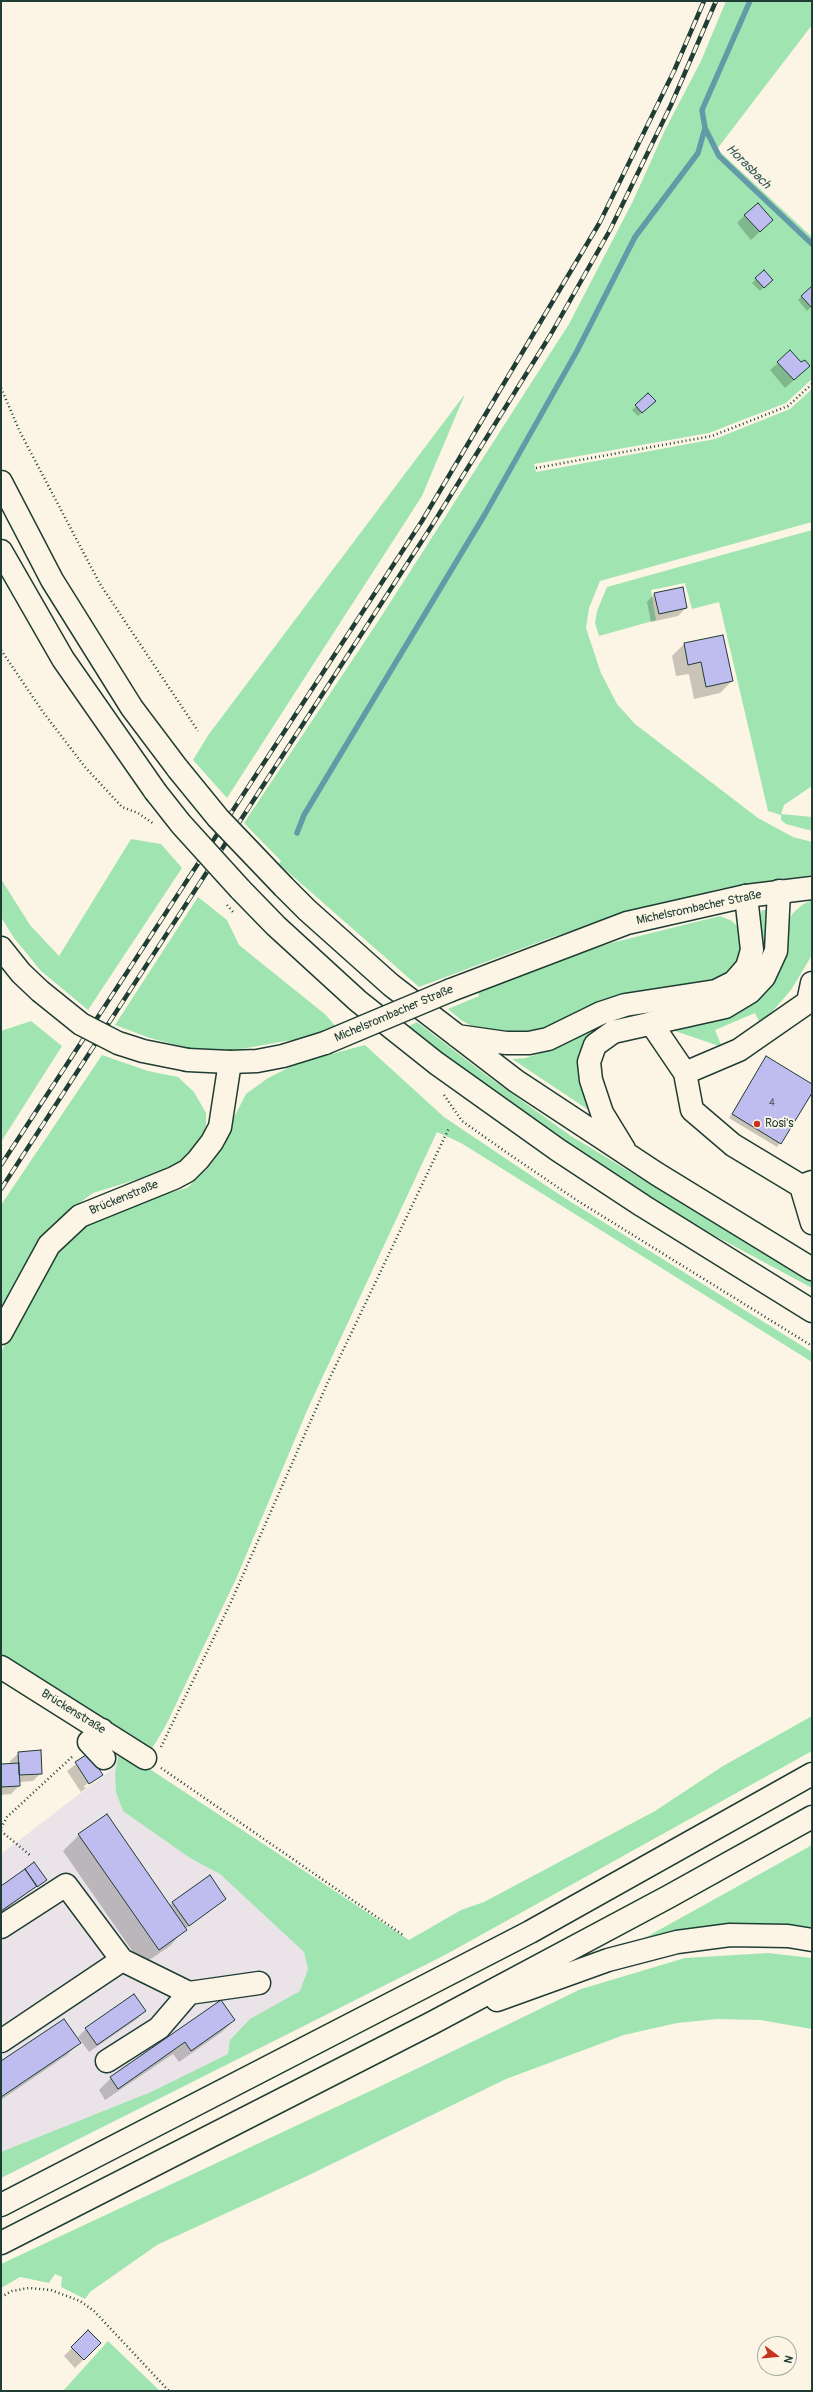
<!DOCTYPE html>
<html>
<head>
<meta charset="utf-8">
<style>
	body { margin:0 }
	#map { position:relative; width:813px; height:2392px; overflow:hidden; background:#fcf5e5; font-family:Pangolin,sans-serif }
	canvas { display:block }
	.frame { position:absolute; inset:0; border:2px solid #1f3d34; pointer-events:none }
	.north { position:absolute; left:757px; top:2336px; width:40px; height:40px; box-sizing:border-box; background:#fcf5e5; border:1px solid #a4ab9e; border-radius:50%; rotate:106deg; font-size:11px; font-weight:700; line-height:16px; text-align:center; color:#1f3d34 }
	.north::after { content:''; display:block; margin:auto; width:14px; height:18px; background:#c8321e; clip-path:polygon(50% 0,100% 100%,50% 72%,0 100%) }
</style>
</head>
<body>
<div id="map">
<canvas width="813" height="2392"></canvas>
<div class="frame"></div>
<div class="north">N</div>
</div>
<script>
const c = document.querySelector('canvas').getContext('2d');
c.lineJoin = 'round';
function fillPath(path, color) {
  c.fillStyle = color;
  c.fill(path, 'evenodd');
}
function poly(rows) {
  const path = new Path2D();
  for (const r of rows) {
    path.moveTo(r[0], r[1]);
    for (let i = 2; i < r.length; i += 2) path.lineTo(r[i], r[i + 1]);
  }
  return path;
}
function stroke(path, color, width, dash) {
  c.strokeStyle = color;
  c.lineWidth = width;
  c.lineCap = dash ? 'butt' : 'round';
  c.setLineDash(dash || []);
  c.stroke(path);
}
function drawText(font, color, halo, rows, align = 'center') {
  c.font = font + ' Pangolin,sans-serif';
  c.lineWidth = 3.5;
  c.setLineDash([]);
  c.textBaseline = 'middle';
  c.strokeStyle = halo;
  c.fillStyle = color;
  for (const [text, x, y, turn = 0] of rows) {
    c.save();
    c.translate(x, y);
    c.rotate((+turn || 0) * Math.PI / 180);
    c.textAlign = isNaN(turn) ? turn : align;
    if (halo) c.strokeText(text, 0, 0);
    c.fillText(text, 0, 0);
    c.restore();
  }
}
fillPath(poly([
	[120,1750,431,1962,1,2178,1,1854,112,1769]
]), '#eae4e8');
fillPath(poly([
	[726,1,812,1,812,25,717,149,812,237,812,379,786,403,709,433,534,464,536,472,715,439,790,409,812,389,812,522,600,581,589,608,586,628,601,673,617,704,635,724,758,818,793,837,812,842,812,875,719,889,666,905,636,910,550,938,419,987,279,864,281,861,244,823,377,623,569,324,633,201,665,130,701,61],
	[465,394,422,496,227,798,193,760,209,734],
	[812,530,812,786,784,805,781,814,812,817,812,831,786,824,781,820,781,815,768,811,719,602,692,609,685,583,651,590,656,620,599,636,595,623,597,611,607,587],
	[131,839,161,844,182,868,88,1010,41,971,14,938,1,917,1,879,30,925,59,956],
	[198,897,227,920,239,945,326,1015,336,1027,303,1038,224,1052,188,1048,150,1038,115,1025],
	[812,900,812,955,791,990,771,1013,760,1023,755,1013,715,1030,722,1047,672,1030,736,1008,793,913,802,905],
	[762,910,766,910,770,913,772,923,770,942,764,963,756,978,744,991,725,1001,699,1008,630,1020,607,1026,592,1035,580,1058,579,1076,584,1093,596,1115,512,1059,525,1058,545,1052,561,1044,595,1023,717,997,737,987,751,972,758,960,762,937,760,917],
	[720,916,732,921,743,932,746,953,722,979,557,1030,487,1035,461,1020,448,1009,479,996,478,990,541,966,611,943],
	[31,1021,62,1046,1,1142,1,1031],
	[417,1022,486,1075,571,1136,812,1282,812,1288,693,1224,546,1130,407,1027],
	[365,1045,444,1117,560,1195,812,1352,812,1362,461,1143,437,1132,309,1406,236,1579,166,1725,150,1752,1,1659,1,1352,40,1277,76,1228,134,1203,187,1188,207,1169,224,1147,233,1119,246,1094,268,1078,298,1063],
	[102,1055,148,1071,178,1077,194,1092,206,1113,206,1127,199,1145,184,1165,93,1193,62,1216,44,1233,1,1313,1,1205],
	[812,1716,812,1751,445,1955,1,2178,1,2152,151,2092,228,2054,230,2040,250,2019,300,1991,308,1969,304,1952,220,1874,190,1858,123,1811,116,1792,115,1773,119,1755,127,1754,409,1940,461,1910,484,1902,655,1811,723,1766],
	[812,1845,812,1931,623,1950],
	[768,1953,812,1958,812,2029,760,2020,717,2019,677,2023,624,2035,506,2079,305,2177,157,2245,90,2292,85,2299,61,2287,62,2277,55,2274,49,2283,20,2277,1,2288,1,2264,383,2085,581,1989,685,1958],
	[108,2341,160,2391,63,2391]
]), '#a0e5b1');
fillPath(poly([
	[745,215,772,220,751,240,737,223],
	[764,271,768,283,760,291,752,283],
	[812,287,812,306,807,311,798,300],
	[778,363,801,374,785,388,770,370],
	[648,395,651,405,638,416,632,410],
	[655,593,686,608,678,616,651,622,647,602],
	[723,636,732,681,720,693,694,699,689,674,676,676,672,656,684,644],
	[766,1058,812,1085,812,1091,777,1147,729,1118],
	[19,1753,41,1773,33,1781,19,1782,19,1786,11,1794,1,1795,1,1765,11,1765,10,1761],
	[89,1754,102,1775,81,1792,67,1771],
	[94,1780,94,1782,85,1788,84,1786],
	[79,1835,169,1906,173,1902,225,1899,185,1929,170,1946,142,1965,63,1851],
	[46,1880,32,1889,1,1913,1,1887],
	[221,2001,234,2020,222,2032,179,2062,173,2054,105,2100,99,2090,111,2078],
	[145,2011,137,2019,89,2052,78,2037,86,2029],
	[79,2043,67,2055,1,2100,1,2063],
	[88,2332,100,2343,75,2368,64,2356]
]), '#0003');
stroke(poly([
	[750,1,702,110,705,128,719,156,812,244],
	[297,833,304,815,485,514,577,351,635,237,698,153,705,128]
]), '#649aa7', 5.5);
const building = poly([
	[758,203,773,220,760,232,744,215,758,203],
	[764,270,773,280,764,288,755,278,764,270],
	[812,286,812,308,801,296,812,286],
	[790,350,801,362,805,360,810,366,794,380,777,362,790,350],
	[648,393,656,401,642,413,635,405,648,393],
	[683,587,687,608,659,614,654,593,683,587],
	[723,635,733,681,706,687,701,662,688,665,684,643,723,635],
	[766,1056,812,1084,812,1093,781,1144,732,1114,766,1056],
	[41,1750,42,1774,19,1775,18,1752,41,1750],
	[89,1753,103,1775,89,1784,75,1762,89,1753],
	[19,1763,20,1786,1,1787,1,1764,19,1763],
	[107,1814,187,1930,159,1950,78,1834,107,1814],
	[34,1862,47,1880,37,1887,25,1869,34,1862],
	[25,1869,37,1886,1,1911,1,1886,25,1869],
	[210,1875,226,1899,189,1926,172,1902,210,1875],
	[134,1994,146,2011,97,2045,85,2028,134,1994],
	[221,2000,235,2020,191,2051,185,2042,118,2089,110,2077,221,2000],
	[64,2019,81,2043,1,2097,1,2061,64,2019],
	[88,2330,101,2343,84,2360,71,2347,88,2330]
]);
fillPath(building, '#bfbdef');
stroke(building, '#1f3d34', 1);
const minor = poly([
	[651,1023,685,1073,692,1110,733,1145,801,1186,812,1182],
	[685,1073,739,1050,808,1002,812,983],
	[801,1186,812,1223],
	[1,1333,49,1245,80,1216,174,1178,187,1171,198,1160,212,1142,220,1127,230,1062],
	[1,1667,145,1758],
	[102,1730,89,1742,104,1758],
	[1,1927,66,1885,122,1960,1,2041],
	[122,1960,189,1993,259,1983],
	[107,2061,159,2028,189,1993]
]);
const major = poly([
	[1,948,21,973,40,991],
	[451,990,627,923,746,896,812,888],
	[188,1060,230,1062,257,1061,283,1056,325,1043]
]);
const highway = poly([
	[1,482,52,580,132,708,178,769],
	[1,551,63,659,155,791],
	[284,887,307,910,391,985,516,1081,657,1174,812,1269],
	[240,889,276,926,358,1001,436,1063,558,1150,643,1206,812,1311],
	[457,1036,506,1043,529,1043,548,1039,601,1013,625,1005,716,991,734,982,747,967,752,950,746,896],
	[624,1149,602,1113,591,1080,589,1062,595,1045,613,1032,725,1007,750,992,764,977,776,951,779,891],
	[497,2000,608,1960,677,1942,730,1935,788,1936,812,1940],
	[1,2205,530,1932,812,1774],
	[1,2243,432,2023,668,1897,812,1817]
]);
stroke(minor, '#1f3d34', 25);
stroke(major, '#1f3d34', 25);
stroke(highway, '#1f3d34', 25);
stroke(poly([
	[1,388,20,432,100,584,198,731],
	[536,468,712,436,788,406,812,384],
	[1,650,43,712,85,767,122,807,138,813,154,824],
	[444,1095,462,1121,506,1152,578,1201,812,1346],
	[161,1747,231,1602,327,1384,449,1128],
	[161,1768,403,1935],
	[1,1828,7,1817,74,1755],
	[1,1831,31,1856],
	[1,2297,12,2291,29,2288,51,2290,80,2301,94,2311,169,2391]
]), '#1f3d34', 2.5, [1, 3]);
stroke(minor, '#fcf5e5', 22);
stroke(major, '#fcf5e5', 22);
stroke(highway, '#fcf5e5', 22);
const rail = poly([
	[1,1165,422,521,600,222,674,71,704,1],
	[1,1189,431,527,551,334,610,230,671,105,716,1]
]);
stroke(rail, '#1f3d34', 4.5);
stroke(rail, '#fcf5e5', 3, [9]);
const majorBridge = poly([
	[40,991,81,1024,118,1043,143,1051,188,1060],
	[325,1043,451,990]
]);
const highwayBridge = poly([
	[178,769,218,818,284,887],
	[155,791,181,824,240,889]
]);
stroke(majorBridge, '#1f3d34', 25, []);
stroke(highwayBridge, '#1f3d34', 25, []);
stroke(poly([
	[227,905,233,912]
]), '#1f3d34', 2.5, [1, 3]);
stroke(majorBridge, '#fcf5e5', 22);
stroke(highwayBridge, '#fcf5e5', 22);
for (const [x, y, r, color] of [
	[757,1124,4,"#c8321e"]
]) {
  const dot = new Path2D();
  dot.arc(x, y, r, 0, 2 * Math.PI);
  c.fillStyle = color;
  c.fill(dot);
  stroke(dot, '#fcf5e5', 1.5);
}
drawText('10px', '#475d63', null, [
	["4",772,1103]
]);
drawText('12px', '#1f3d34', '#fcf5e5', [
	["Michelsrombacher Straße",699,908,-12],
	["Michelsrombacher Straße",394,1014,-23],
	["Brückenstraße",124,1198,-22],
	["Brückenstraße",73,1712,32]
]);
drawText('12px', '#1f3d34', '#fcf5e5', [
	["Rosi's",765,1124]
], 'left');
drawText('italic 13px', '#365c5a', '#fcf5e5', [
	["Horasbach",748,167,45]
]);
</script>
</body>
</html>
